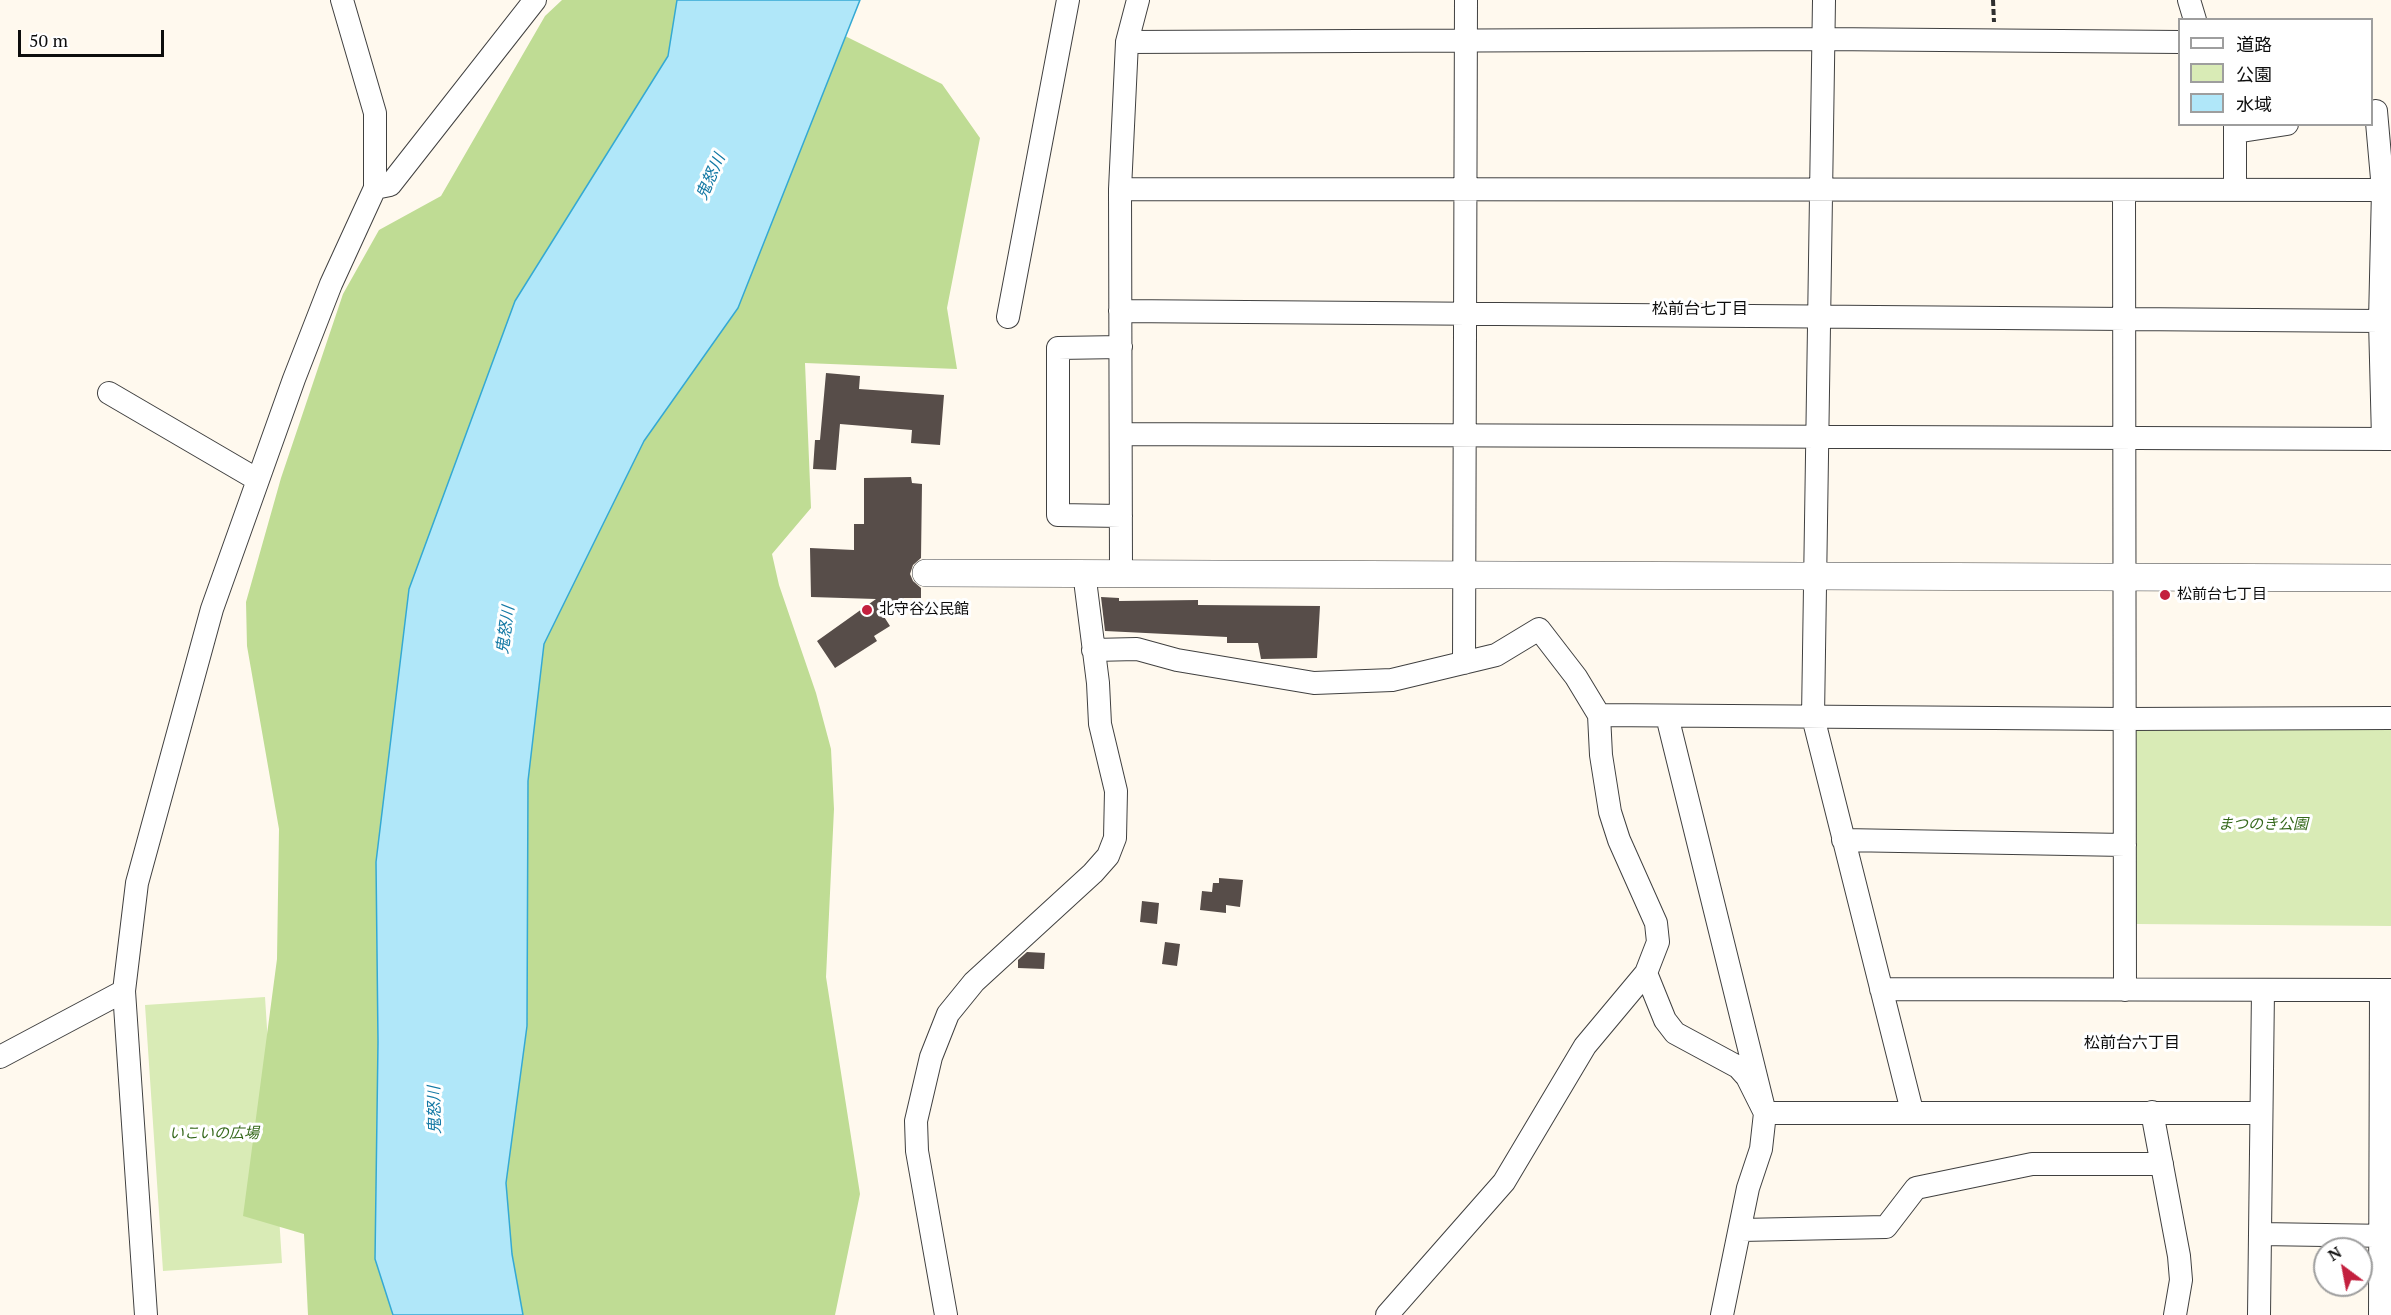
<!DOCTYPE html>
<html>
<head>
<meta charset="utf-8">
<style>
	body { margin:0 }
	#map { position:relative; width:2391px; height:1315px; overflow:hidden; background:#fff9ee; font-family:"PT Serif","Noto Sans JP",serif }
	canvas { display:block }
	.legend { position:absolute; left:2178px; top:18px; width:195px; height:108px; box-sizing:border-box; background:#fff; border:2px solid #9e9e9e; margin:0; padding:8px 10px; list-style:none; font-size:18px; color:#0d0d0d }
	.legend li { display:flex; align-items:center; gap:12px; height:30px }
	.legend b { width:30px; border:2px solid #9e9e9e }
	.north { position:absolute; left:2313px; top:1237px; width:60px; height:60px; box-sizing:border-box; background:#fff; border:2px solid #9e9e9e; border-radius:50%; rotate:328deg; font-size:16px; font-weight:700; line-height:24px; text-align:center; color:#0d0d0d }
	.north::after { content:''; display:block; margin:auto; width:21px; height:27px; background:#c3203e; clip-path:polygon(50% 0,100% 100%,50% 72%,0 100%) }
	.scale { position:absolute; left:18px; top:30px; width:146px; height:27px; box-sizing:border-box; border:3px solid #0d0d0d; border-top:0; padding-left:8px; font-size:18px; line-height:21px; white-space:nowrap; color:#0d0d0d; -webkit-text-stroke:4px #fff; paint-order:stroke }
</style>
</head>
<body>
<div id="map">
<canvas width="2391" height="1315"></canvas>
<ul class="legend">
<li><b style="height:8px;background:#fff"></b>道路</li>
<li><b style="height:16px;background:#d9ebb6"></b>公園</li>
<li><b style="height:16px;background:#b0e7f9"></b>水域</li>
</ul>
<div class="north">N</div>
<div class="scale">50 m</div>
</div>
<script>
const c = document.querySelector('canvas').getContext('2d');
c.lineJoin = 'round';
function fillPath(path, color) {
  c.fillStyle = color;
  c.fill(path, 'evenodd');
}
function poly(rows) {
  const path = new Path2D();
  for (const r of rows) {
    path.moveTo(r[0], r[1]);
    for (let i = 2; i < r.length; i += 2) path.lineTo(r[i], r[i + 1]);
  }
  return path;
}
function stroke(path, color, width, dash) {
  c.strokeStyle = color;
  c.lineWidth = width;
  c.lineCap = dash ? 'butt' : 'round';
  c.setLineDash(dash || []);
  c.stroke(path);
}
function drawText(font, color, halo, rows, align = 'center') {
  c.font = font + ' "PT Serif","Noto Sans JP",serif';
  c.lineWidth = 6;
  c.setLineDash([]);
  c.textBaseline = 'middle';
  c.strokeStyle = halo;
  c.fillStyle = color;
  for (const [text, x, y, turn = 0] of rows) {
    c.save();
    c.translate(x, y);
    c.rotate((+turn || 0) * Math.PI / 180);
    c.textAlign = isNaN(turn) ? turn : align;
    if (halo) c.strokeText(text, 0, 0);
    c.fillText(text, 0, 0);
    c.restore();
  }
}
fillPath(poly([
	[2391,724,2391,926,2136,924,2136,726],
	[265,997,282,1263,163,1271,145,1005]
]), '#d9ebb6');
fillPath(poly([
	[562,0,677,0,668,56,515,301,388,772,376,862,378,1042,375,1259,393,1315,308,1315,304,1234,243,1216,277,959,279,829,247,646,246,602,281,478,343,294,379,230,441,196,545,16],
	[845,36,942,84,980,138,947,308,957,369,805,363,811,508,772,554,779,585,816,693,831,749,834,809,826,977,860,1194,835,1315,523,1315,512,1254,506,1183,527,1026,528,781,544,644,644,441,738,308]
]), '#bfdc94');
const water = poly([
	[677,0,860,0,738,308,644,441,544,644,528,781,527,1026,506,1183,512,1254,523,1315,393,1315,375,1259,378,1042,376,862,409,589,515,301,668,56,677,0]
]);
fillPath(water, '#b0e7f9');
stroke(water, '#34a9d3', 1.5);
fillPath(poly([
	[826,373,860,376,859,389,944,395,940,445,911,443,912,430,840,424,836,470,813,469,815,440,820,440],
	[911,477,912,483,922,484,921,558,913,565,910,574,913,581,921,588,921,598,904,598,881,612,890,626,874,636,877,641,835,668,817,641,876,599,811,597,810,548,854,550,854,524,864,524,864,478],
	[1101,597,1119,598,1119,601,1198,600,1198,605,1320,606,1317,658,1261,659,1258,643,1227,643,1227,637,1105,631],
	[1219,878,1243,880,1240,907,1226,905,1226,913,1200,910,1202,891,1212,892,1213,883,1219,883],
	[1142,901,1159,903,1157,924,1140,922],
	[1165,942,1180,944,1177,966,1162,964],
	[1027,952,1045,953,1044,969,1018,968,1018,960]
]), '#574d49');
const minor = poly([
	[1824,0,1813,717,1912,1111],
	[2189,0,2195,20],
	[1127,42,1823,39,2180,42],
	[2376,111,2383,190,2380,321,2383,439],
	[2235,124,2235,190],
	[2235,132,2287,124],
	[375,188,390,185,535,0],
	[1120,189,2391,190],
	[2124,190,2125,990],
	[1120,311,2380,321],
	[1008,317,1068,0],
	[1121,347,1058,348,1058,515,1121,516],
	[109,393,258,480],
	[1122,434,2391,439],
	[1121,572,1120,189,1127,42,1138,0],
	[1093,650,1137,649,1177,660,1314,683,1392,680,1496,655,1539,629,1576,677,1599,715,1601,755,1610,812,1619,840,1656,923,1658,942,1646,973,1585,1046,1504,1182,1387,1315],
	[1464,663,1466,0],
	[1599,715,2125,719,2391,718],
	[1667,716,1765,1113,1761,1149,1748,1188,1722,1315],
	[1843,840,2125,845],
	[1646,973,1665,1020,1675,1033,1738,1067,1747,1077,1765,1113,2261,1113],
	[1881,989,2391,990],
	[0,1057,124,991],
	[2152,1112,2179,1256,2181,1280,2175,1315],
	[1741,1230,1886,1227,1916,1188,2032,1164,2162,1164],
	[2260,1234,2391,1236],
	[146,1315,124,991,137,883,212,609,294,379,331,284,375,188,375,113,342,0],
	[946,1315,917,1151,916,1121,931,1057,948,1014,974,982,1093,873,1108,856,1115,838,1116,791,1100,724,1098,683,1084,572],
	[2259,1315,2263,990],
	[2380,1315,2381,990]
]);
const tertiary = poly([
	[926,573,2391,578]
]);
stroke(minor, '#404040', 24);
stroke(tertiary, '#404040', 28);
stroke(poly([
	[1993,0,1994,22]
]), '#2f2f2f', 4, [6, 3]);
stroke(minor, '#fff', 22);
stroke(tertiary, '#fff', 27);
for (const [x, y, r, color] of [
	[2165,595,6,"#c3203e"],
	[867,610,6,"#c3203e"]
]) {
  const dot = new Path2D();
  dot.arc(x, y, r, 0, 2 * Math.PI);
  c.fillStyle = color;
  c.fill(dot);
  stroke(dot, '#fff', 2);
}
drawText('15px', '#0d0d0d', '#fff', [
	["松前台七丁目",2177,595],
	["北守谷公民館",879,610]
], 'left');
drawText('italic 15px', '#35681b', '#fff', [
	["まつのき公園",2263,825],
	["いこいの広場",214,1134]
]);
drawText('italic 16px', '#1278a4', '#fff', [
	["鬼怒川",711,177,-66],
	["鬼怒川",506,630,-82],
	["鬼怒川",435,1110,-91]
]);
drawText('16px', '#0d0d0d', '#fff', [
	["松前台七丁目",1700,309],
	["松前台六丁目",2132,1043]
]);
</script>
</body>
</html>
